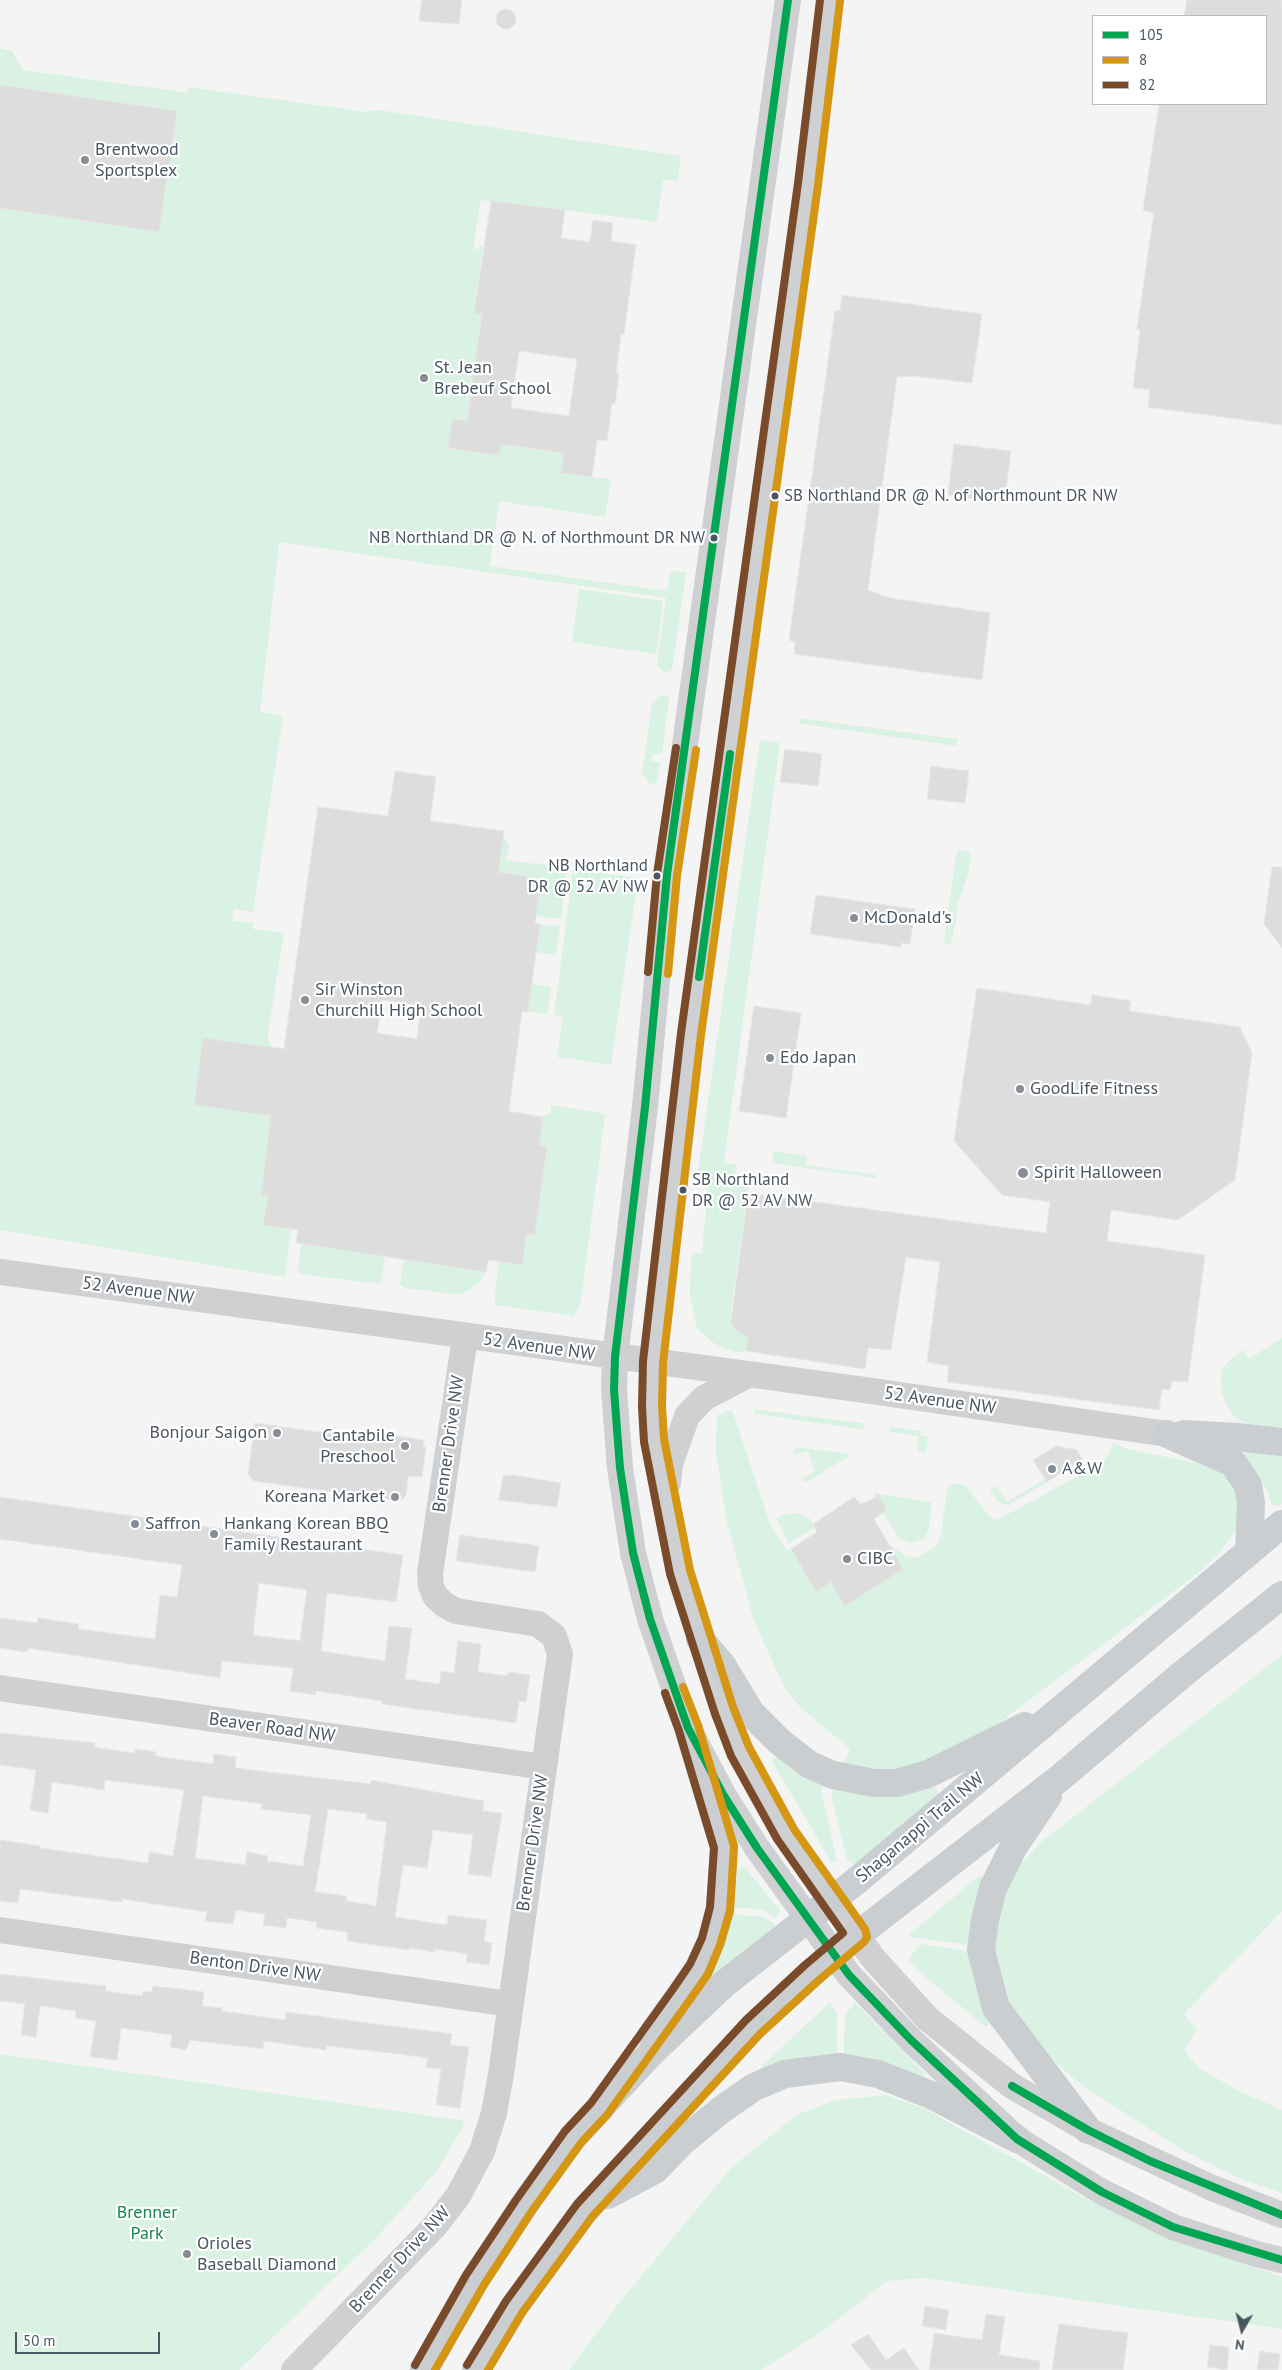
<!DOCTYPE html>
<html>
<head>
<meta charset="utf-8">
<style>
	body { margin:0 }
	#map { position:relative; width:1282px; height:2370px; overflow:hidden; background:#f4f4f4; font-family:"PT Sans",sans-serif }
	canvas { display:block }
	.legend { position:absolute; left:1092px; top:15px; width:175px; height:90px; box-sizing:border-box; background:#fff; border:1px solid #b7bbc0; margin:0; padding:6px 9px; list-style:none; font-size:15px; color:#4a5661 }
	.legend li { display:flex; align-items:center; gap:10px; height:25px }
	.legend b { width:25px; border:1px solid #b7bbc0 }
	.north { position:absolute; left:1217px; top:2305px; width:50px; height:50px; -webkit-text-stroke:4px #fff; paint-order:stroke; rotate:188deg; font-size:14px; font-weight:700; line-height:20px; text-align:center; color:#4a5661 }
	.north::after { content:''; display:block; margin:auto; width:18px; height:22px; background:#4a5661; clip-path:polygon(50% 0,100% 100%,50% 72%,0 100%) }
	.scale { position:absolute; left:15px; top:2332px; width:145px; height:22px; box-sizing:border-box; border:2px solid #4a5661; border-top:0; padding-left:6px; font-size:15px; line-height:18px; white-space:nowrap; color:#4a5661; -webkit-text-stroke:4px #fff; paint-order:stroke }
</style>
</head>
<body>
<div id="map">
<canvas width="1282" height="2370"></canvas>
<ul class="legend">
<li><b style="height:6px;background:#00a651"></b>105</li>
<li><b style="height:6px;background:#d49613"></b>8</li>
<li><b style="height:6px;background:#7a4b2a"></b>82</li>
</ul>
<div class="north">N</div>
<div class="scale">50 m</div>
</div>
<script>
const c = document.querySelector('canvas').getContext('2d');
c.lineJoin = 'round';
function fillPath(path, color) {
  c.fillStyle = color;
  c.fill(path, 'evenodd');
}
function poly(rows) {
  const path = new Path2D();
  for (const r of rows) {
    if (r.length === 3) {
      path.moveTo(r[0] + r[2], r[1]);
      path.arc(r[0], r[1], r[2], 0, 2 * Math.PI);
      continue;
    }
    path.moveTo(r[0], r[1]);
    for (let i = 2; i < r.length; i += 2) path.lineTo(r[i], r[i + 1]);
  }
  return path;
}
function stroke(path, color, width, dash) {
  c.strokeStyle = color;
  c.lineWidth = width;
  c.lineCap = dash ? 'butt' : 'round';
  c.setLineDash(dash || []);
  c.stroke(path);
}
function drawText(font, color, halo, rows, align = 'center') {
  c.font = font + ' "PT Sans",sans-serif';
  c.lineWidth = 4.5;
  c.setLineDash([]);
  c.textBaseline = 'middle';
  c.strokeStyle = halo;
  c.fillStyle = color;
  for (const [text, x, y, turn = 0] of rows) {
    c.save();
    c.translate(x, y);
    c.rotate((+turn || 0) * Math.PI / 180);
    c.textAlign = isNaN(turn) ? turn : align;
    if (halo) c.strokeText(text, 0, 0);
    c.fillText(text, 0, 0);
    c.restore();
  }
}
fillPath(poly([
	[0,48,12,51,23,70,189,93,188,87,366,112,378,110,681,156,678,181,663,179,657,222,491,201,483,200,480,203,473,251,483,245,474,312,482,314,467,421,452,419,449,448,499,454,501,444,564,453,562,473,611,479,605,517,499,501,490,566,667,591,670,571,686,572,672,670,665,673,657,666,666,598,279,542,260,712,283,716,253,912,234,909,232,921,253,923,253,929,284,933,267,1038,273,1048,194,1105,262,1115,273,1105,261,1195,268,1196,264,1225,291,1229,285,1277,0,1230],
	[579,589,663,601,656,654,572,642],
	[663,696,669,696,662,754,653,754,651,761,660,762,657,782,654,785,648,782,642,774,652,703,658,697],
	[798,718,957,739,957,746,803,724,800,723],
	[760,740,780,743,724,1163,736,1165,734,1179,742,1186,750,1176,730,1317,735,1330,749,1337,746,1351,736,1352,723,1348,712,1342,697,1328,690,1296,690,1282,692,1253,702,1253,708,1187,696,1185],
	[503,837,509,845,506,860,567,868,561,919,536,916,542,879,499,872],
	[959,850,969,852,971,859,968,875,958,903,952,942,948,945,944,942,956,855],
	[573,869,638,878,611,1065,557,1057,563,1017,554,1015],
	[540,924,560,926,556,955,536,952],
	[531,984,551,987,547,1014,528,1012],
	[551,1105,605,1114,581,1301,574,1316,494,1305,499,1262,523,1265,526,1235,535,1235,547,1148,539,1146,543,1117,550,1113],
	[774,1151,807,1156,806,1165,876,1175,876,1178,772,1163],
	[301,1244,385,1256,381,1282,379,1284,300,1274,298,1271],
	[404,1259,486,1272,478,1284,460,1295,405,1288,400,1285],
	[1282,1338,1282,1431,1248,1425,1236,1418,1228,1409,1222,1393,1221,1380,1222,1369,1235,1355,1244,1350,1249,1359],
	[752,1409,862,1423,866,1430,756,1414],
	[732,1410,770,1524,787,1550,791,1549,816,1592,888,1544,907,1557,917,1557,929,1551,937,1545,941,1535,947,1489,953,1484,965,1485,989,1516,997,1520,1099,1465,1108,1455,1113,1443,1128,1449,1210,1466,1221,1470,1235,1481,1241,1518,1235,1532,1220,1552,1202,1570,999,1723,965,1746,937,1762,889,1773,841,1767,850,1749,801,1708,785,1689,754,1621,727,1522,716,1453,717,1415],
	[890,1427,921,1431,921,1436,928,1437,926,1453,917,1451,919,1436,889,1432],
	[796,1447,848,1454,849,1456,810,1480,804,1482,802,1477,815,1472,808,1451,796,1454,793,1452],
	[1241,1450,1282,1450,1282,1504,1279,1506,1271,1504,1269,1495,1261,1478,1250,1464,1238,1454],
	[1045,1479,1047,1482,1008,1505,998,1502,990,1490,996,1486,1007,1502],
	[874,1493,932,1502,929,1530,924,1539,910,1543,900,1539,883,1513,887,1510,879,1497,875,1498],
	[799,1513,809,1518,815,1527,789,1543,776,1518,787,1514],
	[1282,1655,1282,1911,1184,2014,1197,2029,1184,2051,1200,2069,1241,2092,1282,2110,1282,2193,1236,2177,1181,2149,1089,2090,1072,2077,1033,2042,1010,2004,994,1943,999,1904,1019,1866,1041,1842],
	[778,1755,824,1785,821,1790,837,1861,832,1863,771,1760],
	[935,1787,940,1795,857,1867,847,1859,831,1795,834,1789,906,1795],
	[745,1867,780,1911,776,1918,763,1910,734,1907,737,1870],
	[980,1875,987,1882,969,1945,910,1937,910,1934],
	[732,1914,763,1917,772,1922,778,1929,699,1992,714,1967,725,1941],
	[921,1944,960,1950,968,1953,993,2021,986,2027,928,1979,908,1959],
	[830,2002,837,2014,837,2053,833,2057,766,2074,760,2068],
	[855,2003,926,2074,921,2081,847,2058,844,2053,845,2014],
	[0,2054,466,2121,436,2172,376,2238,239,2370,0,2370],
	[886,2095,925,2109,1083,2197,1153,2231,1282,2277,1282,2329,923,2278,887,2281,823,2331,761,2370,569,2370,619,2303,731,2168,798,2114,837,2100]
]), '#d9f2e3');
const building = poly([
	[422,0,462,0,459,24,419,21,422,0],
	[1187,0,1282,0,1282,425,1148,407,1150,390,1133,388,1140,330,1137,329,1154,213,1143,210,1159,104,1266,104,1266,16,1184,16,1187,0],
	[506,19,10],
	[0,85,177,111,159,232,0,208,0,85],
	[491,201,565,210,561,238,590,242,593,220,613,223,611,241,636,245,624,334,621,334,616,373,619,373,615,404,612,403,607,441,597,440,592,477,561,473,564,453,501,444,499,455,448,448,452,419,467,421,482,314,474,313,491,201],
	[519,351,577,359,569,416,511,408,519,351],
	[842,295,982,314,972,383,913,376,897,377,868,590,890,598,990,613,982,680,794,654,795,642,789,640,835,311,840,310,842,295],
	[954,444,1011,451,1004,503,948,495,954,444],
	[785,749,822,754,818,786,780,782,785,749],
	[931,766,969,771,965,803,927,799,931,766],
	[395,771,436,777,430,821,504,831,499,872,542,879,535,923,540,924,528,1012,522,1011,509,1111,543,1117,539,1146,547,1147,535,1235,526,1235,523,1265,488,1260,486,1272,296,1243,298,1230,263,1225,268,1196,261,1195,271,1116,194,1105,203,1038,284,1049,318,807,388,816,395,771],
	[382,1000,421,1006,417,1039,377,1033,382,1000],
	[1272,867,1282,867,1282,948,1264,924,1272,867],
	[816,895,915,909,910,944,901,943,901,947,810,934,816,895],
	[977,988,1091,1005,1092,995,1131,1001,1129,1011,1240,1027,1252,1053,1235,1180,1178,1220,1111,1210,1107,1241,1205,1255,1188,1382,1172,1381,1170,1390,1162,1389,1159,1410,947,1382,949,1366,927,1362,940,1262,906,1257,891,1350,868,1348,865,1369,746,1351,748,1338,735,1330,731,1321,748,1193,1046,1233,1050,1202,1002,1195,954,1141,977,988],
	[754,1006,801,1013,786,1118,739,1111,754,1006],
	[255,1423,368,1439,369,1432,424,1440,423,1447,426,1447,422,1477,408,1476,406,1496,400,1501,254,1481,248,1474,255,1423],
	[1056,1446,1077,1450,1082,1459,1047,1482,1033,1460,1056,1446],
	[512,1475,561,1483,557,1507,499,1500,503,1476,512,1475],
	[879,1496,887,1510,874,1519,903,1569,845,1606,831,1582,816,1592,791,1549,817,1532,813,1524,854,1497,861,1504,879,1496],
	[0,1497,403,1555,396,1602,327,1593,321,1651,385,1661,389,1626,412,1628,405,1679,439,1684,441,1671,454,1673,458,1641,481,1644,478,1672,508,1676,508,1672,530,1675,526,1702,519,1701,516,1723,382,1704,382,1701,316,1691,316,1695,290,1691,293,1668,222,1661,220,1678,28,1648,27,1652,0,1648,0,1618,37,1623,38,1618,79,1624,78,1629,155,1639,160,1595,177,1597,182,1565,0,1539,0,1497],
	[259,1583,307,1590,300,1641,253,1635,259,1583],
	[460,1535,539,1546,535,1572,456,1561,460,1535],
	[0,1733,95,1743,94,1747,134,1753,135,1749,156,1752,155,1756,213,1764,214,1754,236,1757,235,1768,371,1784,371,1780,484,1801,483,1811,502,1813,491,1877,468,1874,473,1835,433,1830,427,1868,403,1865,395,1917,447,1925,448,1915,487,1920,484,1941,492,1943,489,1965,466,1962,467,1954,435,1949,435,1952,410,1948,410,1950,347,1941,348,1932,316,1928,317,1922,287,1918,286,1928,263,1925,265,1914,236,1910,233,1924,205,1921,207,1912,123,1899,122,1902,20,1889,18,1903,0,1901,0,1840,40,1846,40,1848,148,1863,149,1852,173,1856,184,1790,105,1780,104,1790,52,1782,48,1813,30,1810,36,1770,0,1765,0,1733],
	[203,1796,262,1804,261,1809,311,1815,303,1866,267,1861,268,1856,247,1852,245,1865,195,1858,203,1796],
	[328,1809,367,1814,366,1819,387,1822,376,1906,346,1901,347,1896,315,1892,328,1809],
	[0,1974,106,1986,105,1991,142,1996,143,1991,152,1992,153,1986,181,1989,204,1992,202,2006,222,2008,222,2011,285,2020,286,2012,452,2034,450,2045,469,2047,460,2108,436,2105,441,2069,426,2067,428,2058,391,2053,327,2046,326,2050,264,2041,263,2049,190,2040,186,2050,170,2047,172,2035,121,2028,117,2060,90,2057,96,2021,75,2018,76,2011,40,2006,36,2037,21,2035,25,2004,0,2001,0,1974],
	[925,2306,949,2310,946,2330,922,2326,925,2306],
	[986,2314,1005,2317,999,2355,1040,2361,1039,2370,929,2370,934,2333,982,2340,986,2314],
	[1059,2324,1128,2333,1123,2370,1052,2370,1059,2324],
	[868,2334,886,2360,904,2348,919,2370,871,2370,851,2345,868,2334],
	[1210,2345,1229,2347,1227,2370,1207,2367,1210,2345],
	[1260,2351,1280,2354,1278,2370,1257,2370,1260,2351]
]);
fillPath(building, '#ddddde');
stroke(building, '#e5e6e7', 1);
stroke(poly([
	[788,0,667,875,645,1107,615,1357,614,1390,620,1468,633,1553,650,1619,688,1728,724,1796,757,1848,849,1975,911,2040,1017,2139,1102,2192,1173,2227,1260,2255,1282,2260],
	[830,0,808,184,691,1034,653,1362,652,1407,654,1440,680,1572,724,1710,740,1751,765,1797,786,1834,872,1957,927,2018,1012,2086,1088,2130,1212,2188,1282,2215],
	[0,1272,872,1391,1167,1434],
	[668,1483,670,1464,687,1416,704,1398,748,1375],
	[0,1688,544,1767],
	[0,1930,510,2004],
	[294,2370,434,2227,458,2196,482,2151,494,2113,501,2074,560,1654,554,1636,538,1624,456,1611,445,1605,435,1596,431,1586,430,1573,465,1337]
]), '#ced0d2', 26);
stroke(poly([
	[1167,1434,1233,1463,1248,1485,1251,1503,1249,1551],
	[1184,1434,1237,1437,1282,1442],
	[700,1639,722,1665,751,1713,780,1742,810,1765,833,1775,874,1783,897,1783,928,1774,1025,1726],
	[1048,1796,1013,1848,993,1888,985,1920,981,1950,996,2008,1088,2130],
	[651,2036,699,1969,711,1941,720,1909,724,1847,688,1728],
	[608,2195,655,2170,682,2142,721,2110,754,2087,785,2074,840,2067,878,2074,931,2095,1017,2139],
	[424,2370,475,2280,524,2205,573,2137,653,2051,724,1984,855,1882,1282,1524],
	[476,2370,514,2307,584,2211,753,2027,833,1954,1061,1777,1185,1672,1282,1595]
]), '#caced1', 28);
stroke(poly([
	[788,0,667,875,645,1107,615,1357,614,1390,620,1468,633,1553,650,1619,688,1728,724,1796,757,1848,849,1975,911,2040,1017,2139,1102,2192,1173,2227,1282,2260],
	[699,977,730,754],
	[1012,2086,1088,2130,1150,2161,1282,2215]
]), '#00a651', 8);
stroke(poly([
	[668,974,677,876,696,750],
	[435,2370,484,2285,532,2211,581,2143,607,2115,689,2001,708,1974,720,1945,730,1911,734,1846,698,1725,683,1687],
	[488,2370,522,2313,592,2217,760,2034,819,1980,864,1942,867,1937,865,1929,794,1829,749,1747,733,1707,690,1570,664,1439,662,1407,663,1363,701,1035,818,185,840,1]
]), '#d49613', 8);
stroke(poly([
	[648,972,657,874,676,748],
	[415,2365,466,2275,516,2200,565,2131,591,2103,673,1989,690,1964,702,1938,710,1907,714,1848,679,1731,665,1693],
	[467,2365,506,2301,577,2204,746,2020,805,1965,843,1933,777,1839,731,1756,715,1714,670,1574,644,1442,642,1407,643,1361,681,1033,798,183,820,0]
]), '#7a4b2a', 8);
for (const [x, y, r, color] of [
	[85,160,5,"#868d94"],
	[424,378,5,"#868d94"],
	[775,496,4.5,"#4a5661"],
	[714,538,4.5,"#4a5661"],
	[657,876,4.5,"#4a5661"],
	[854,918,5,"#868d94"],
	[305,1000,5,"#868d94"],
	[770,1058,5,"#868d94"],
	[1020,1089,5,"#868d94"],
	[1023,1173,6,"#868d94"],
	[683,1190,4.5,"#4a5661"],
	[277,1433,5,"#868d94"],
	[405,1446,5,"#868d94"],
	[1052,1469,5,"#868d94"],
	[395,1497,5,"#868d94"],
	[135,1524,5,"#868d94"],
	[214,1534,5,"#868d94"],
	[847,1559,5,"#868d94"],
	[187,2254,5,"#868d94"]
]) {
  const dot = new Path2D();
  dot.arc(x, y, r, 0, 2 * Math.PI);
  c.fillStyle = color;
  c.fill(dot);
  stroke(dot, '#fff', 2);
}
drawText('17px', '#4a5661', '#fff', [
	["SB Northland DR @ N. of Northmount DR NW",784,496],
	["NB Northland DR @ N. of Northmount DR NW",705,538,"right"],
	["NB Northland",648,866,"right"],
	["DR @ 52 AV NW",648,887,"right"],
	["SB Northland",692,1180],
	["DR @ 52 AV NW",692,1201]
], 'left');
drawText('18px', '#4a5661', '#fff', [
	["Brentwood",95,150],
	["Sportsplex",95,171],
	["St. Jean",434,368],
	["Brebeuf School",434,389],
	["McDonald's",864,918],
	["Sir Winston",315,990],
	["Churchill High School",315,1011],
	["Edo Japan",780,1058],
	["GoodLife Fitness",1030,1089],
	["Spirit Halloween",1034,1173],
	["Bonjour Saigon",267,1433,"right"],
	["Cantabile",395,1436,"right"],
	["Preschool",395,1457,"right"],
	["A&W",1062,1469],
	["Koreana Market",385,1497,"right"],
	["Saffron",145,1524],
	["Hankang Korean BBQ",224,1524],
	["Family Restaurant",224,1545],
	["CIBC",857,1559],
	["Orioles",197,2244],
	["Baseball Diamond",197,2265]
], 'left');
drawText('18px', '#4a5661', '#fff', [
	["52 Avenue NW",138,1291,8],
	["52 Avenue NW",539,1347,8],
	["52 Avenue NW",940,1401,8],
	["Brenner Drive NW",449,1444,-82],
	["Beaver Road NW",272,1728,8],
	["Shaganappi Trail NW",920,1828,-40],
	["Brenner Drive NW",533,1843,-82],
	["Benton Drive NW",255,1967,8],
	["Brenner Drive NW",400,2260,-47]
]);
drawText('18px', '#17864f', '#fff', [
	["Brenner",147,2213],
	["Park",147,2234]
]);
</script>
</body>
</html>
